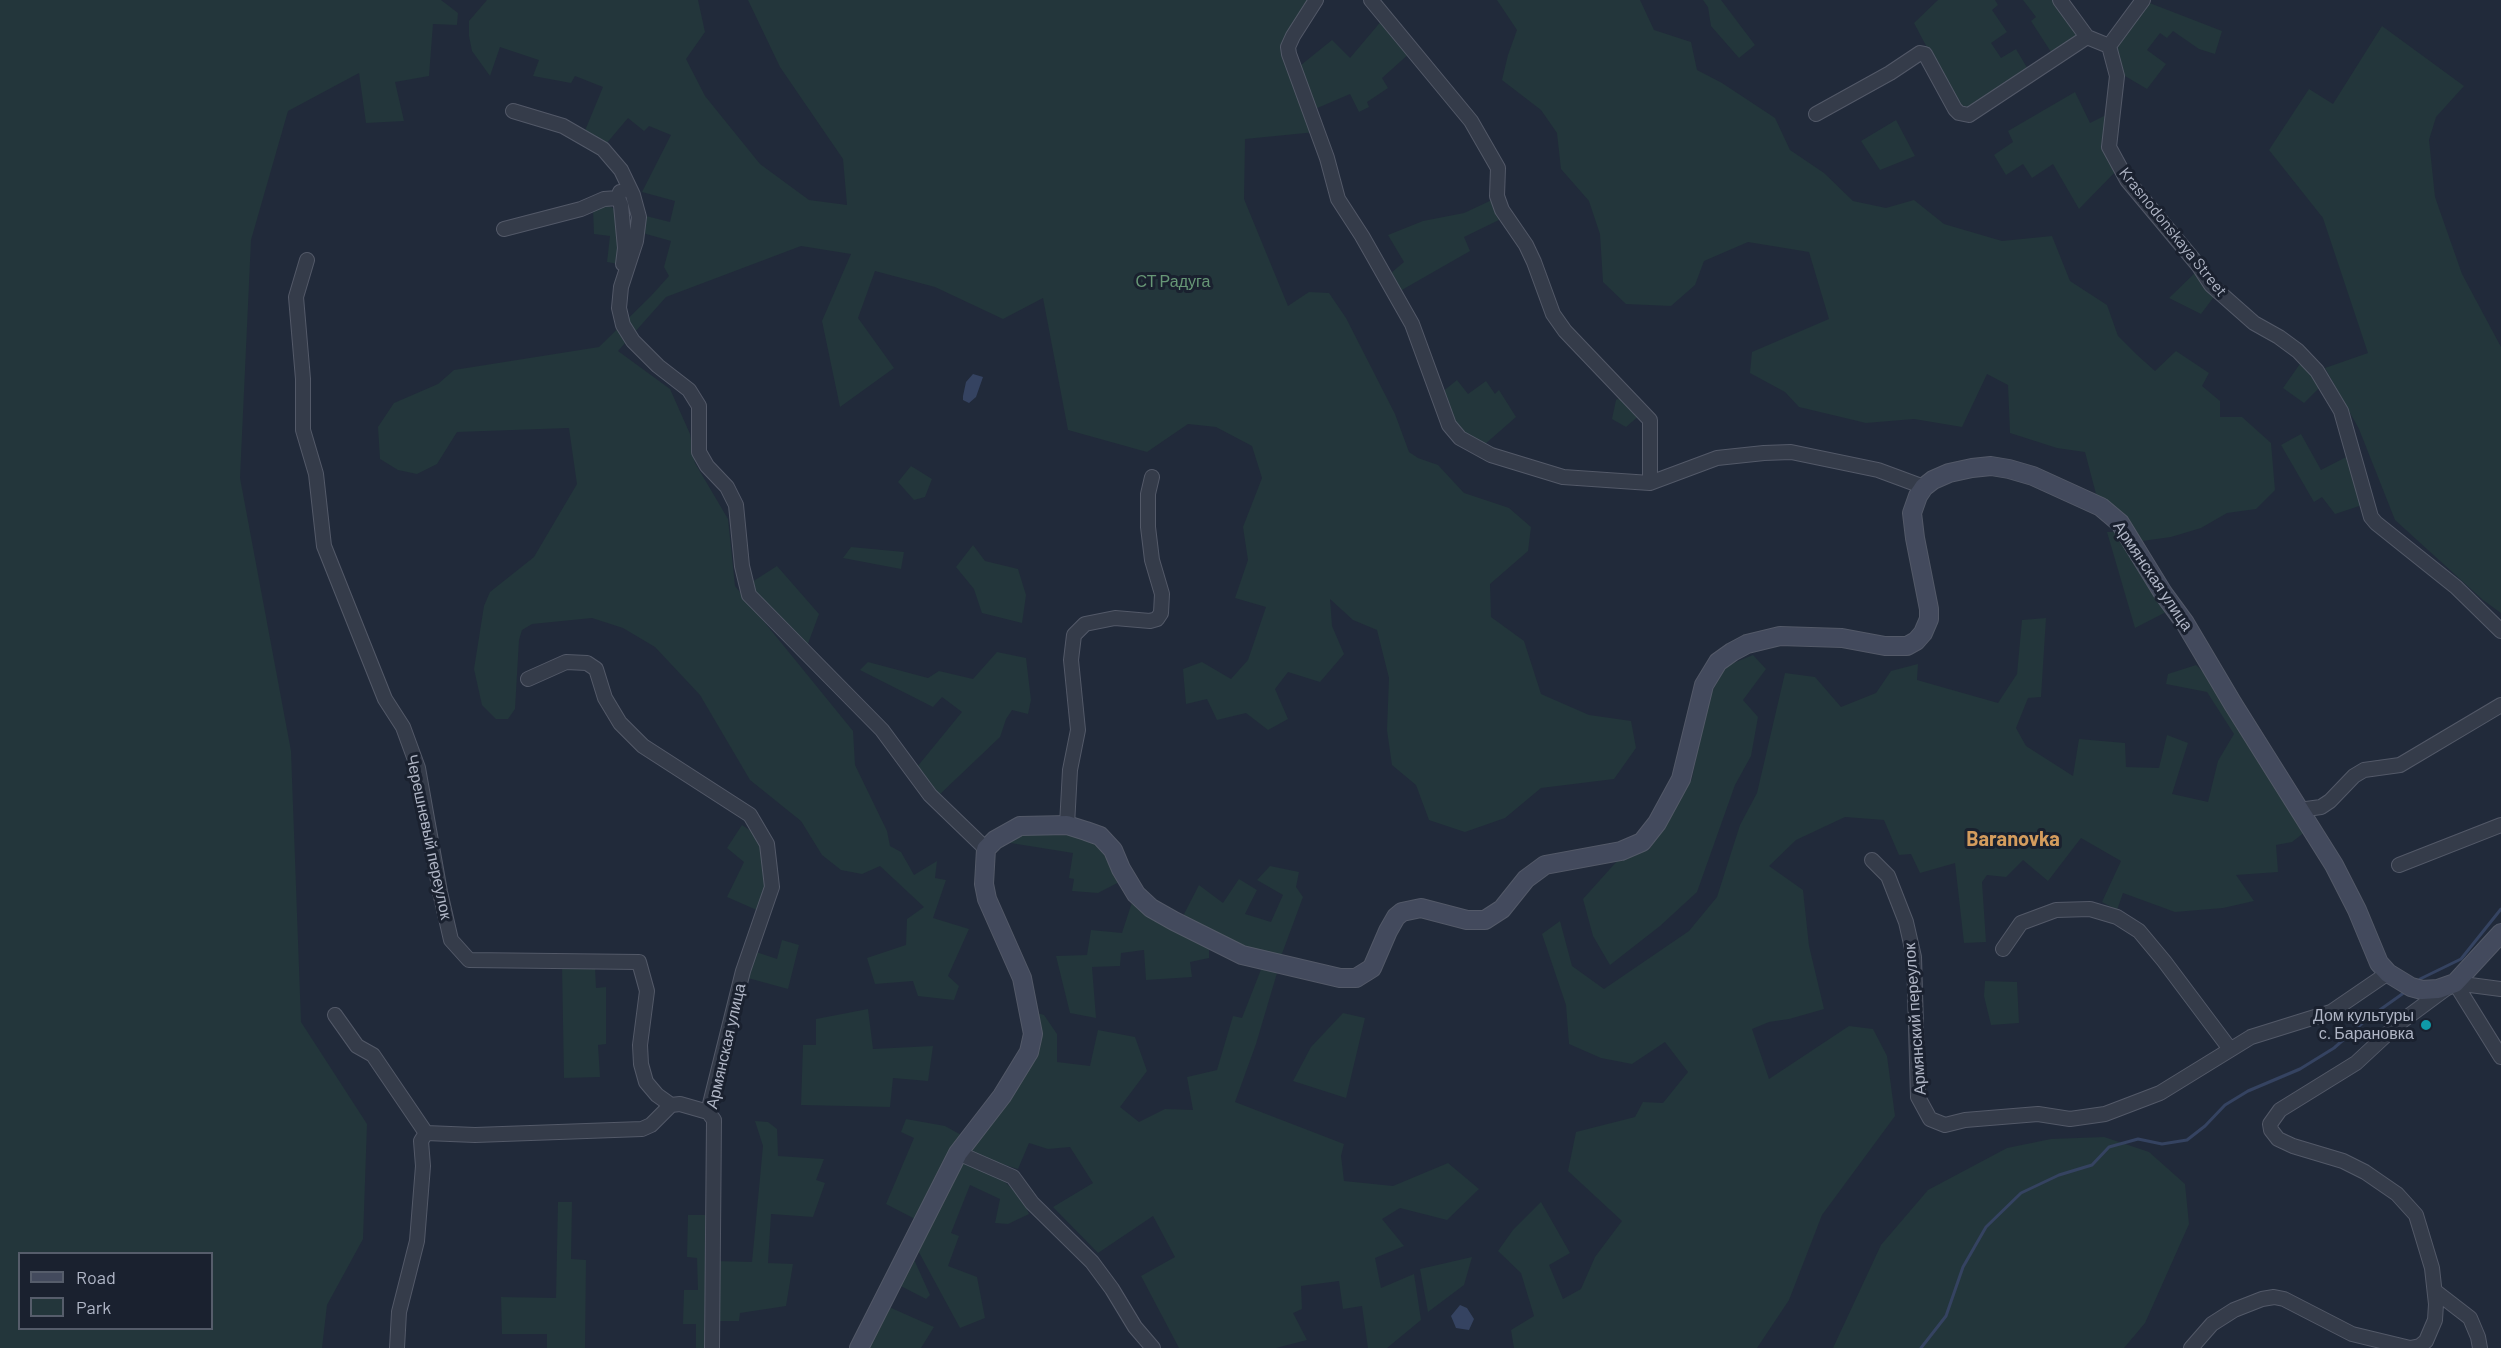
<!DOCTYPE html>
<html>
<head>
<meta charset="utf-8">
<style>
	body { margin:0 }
	#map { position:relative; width:2501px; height:1348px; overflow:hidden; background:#212a3a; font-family:Barlow,sans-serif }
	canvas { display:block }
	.legend { position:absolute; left:18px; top:1252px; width:195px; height:78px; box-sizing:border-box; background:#1a212f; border:2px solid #565d6b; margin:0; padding:8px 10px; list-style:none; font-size:18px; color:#b0b6c6 }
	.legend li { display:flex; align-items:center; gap:12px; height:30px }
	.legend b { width:30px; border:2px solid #565d6b }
</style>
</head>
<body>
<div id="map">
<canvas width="2501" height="1348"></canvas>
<ul class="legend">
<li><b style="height:8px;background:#434a5d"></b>Road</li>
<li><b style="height:16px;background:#23363b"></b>Park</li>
</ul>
</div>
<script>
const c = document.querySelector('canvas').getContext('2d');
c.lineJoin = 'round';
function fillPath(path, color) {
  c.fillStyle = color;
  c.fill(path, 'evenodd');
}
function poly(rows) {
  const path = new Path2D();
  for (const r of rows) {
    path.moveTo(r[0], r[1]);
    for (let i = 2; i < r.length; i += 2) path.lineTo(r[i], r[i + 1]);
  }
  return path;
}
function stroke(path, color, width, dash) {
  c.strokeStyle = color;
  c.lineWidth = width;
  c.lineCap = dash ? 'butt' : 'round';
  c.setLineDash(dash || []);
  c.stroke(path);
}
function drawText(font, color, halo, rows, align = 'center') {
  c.font = font + ' Barlow,sans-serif';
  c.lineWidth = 6;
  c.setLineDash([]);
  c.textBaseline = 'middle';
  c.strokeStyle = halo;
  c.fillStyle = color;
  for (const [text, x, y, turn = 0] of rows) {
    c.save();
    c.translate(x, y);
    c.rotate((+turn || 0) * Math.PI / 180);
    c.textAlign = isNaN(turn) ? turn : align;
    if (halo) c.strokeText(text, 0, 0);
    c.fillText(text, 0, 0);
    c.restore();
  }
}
fillPath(poly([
	[0,0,441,0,458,13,457,25,433,24,429,76,395,82,404,121,366,123,359,73,288,111,251,240,240,478,291,751,301,1022,367,1124,363,1239,327,1305,322,1348,0,1348],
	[20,1254,212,1254,212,1328,20,1328],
	[487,0,698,0,705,32,686,59,705,96,760,164,809,200,847,205,843,159,780,67,748,0,1322,0,1297,39,1295,51,1301,65,1332,40,1350,58,1383,19,1411,52,1382,78,1388,88,1367,102,1369,107,1359,112,1350,94,1315,109,1316,132,1245,139,1244,199,1288,306,1309,292,1329,293,1346,318,1395,414,1409,452,1418,458,1438,465,1464,493,1509,508,1531,527,1528,551,1490,584,1491,617,1524,641,1541,694,1589,715,1631,721,1636,748,1614,779,1541,788,1505,818,1465,832,1429,820,1416,785,1392,765,1387,730,1389,678,1377,630,1353,620,1330,599,1332,626,1344,654,1320,682,1288,672,1275,689,1288,719,1268,730,1246,713,1217,720,1207,699,1186,704,1183,669,1202,662,1231,679,1248,660,1266,607,1235,598,1248,560,1243,527,1262,478,1252,446,1216,427,1188,424,1147,452,1068,430,1043,298,1003,319,935,287,875,271,858,318,894,368,840,407,822,321,851,254,801,246,666,297,618,351,670,389,690,434,695,463,728,519,735,586,853,731,855,765,887,831,890,846,901,852,914,875,937,861,935,878,946,880,933,918,969,929,948,976,959,986,954,1000,918,996,913,981,875,984,867,958,906,945,907,919,924,907,880,866,862,874,841,870,822,855,801,821,750,780,700,695,655,647,623,628,592,618,532,624,522,630,519,640,515,709,508,719,496,719,482,705,474,669,484,606,490,592,534,557,577,484,569,428,457,432,437,464,417,474,398,470,380,459,378,427,394,403,438,384,454,370,599,347,651,296,669,276,664,267,671,241,639,232,642,215,670,222,675,201,642,192,671,135,649,126,644,131,628,118,606,144,584,133,603,87,575,76,571,83,533,76,539,60,500,47,490,76,472,51,469,36,469,21],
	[1497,0,1640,0,1654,30,1691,42,1697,70,1722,83,1775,118,1790,150,1824,173,1853,201,1886,208,1914,200,1944,224,2002,241,2052,236,2070,281,2107,305,2118,336,2136,354,2155,371,2176,351,2209,373,2202,386,2220,401,2220,417,2242,417,2271,443,2275,490,2256,509,2227,513,2201,528,2171,537,2135,542,2126,519,2096,494,2085,452,2057,448,2010,433,2008,385,1987,374,1962,427,1914,419,1866,423,1799,407,1785,392,1750,373,1752,352,1829,319,1809,252,1748,242,1704,261,1695,285,1671,306,1626,304,1603,282,1600,234,1589,201,1561,169,1557,133,1541,110,1502,80,1508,55,1517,30],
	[1703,0,1721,0,1755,45,1739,58,1711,26,1708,7],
	[1938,0,1995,0,1998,5,1992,10,2007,32,1991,43,2001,58,2016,49,2029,71,1968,110,1958,106,1914,23],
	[2023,0,2055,0,2080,35,2051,52,2031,21,2036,17],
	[2147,2,2222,31,2215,54,2199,49,2173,31,2167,38,2160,33,2147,50,2166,64,2147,89,2120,73,2113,47],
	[2382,26,2464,86,2436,117,2429,140,2435,197,2462,274,2501,347,2501,613,2483,600,2395,520,2359,429,2325,368,2368,353,2323,218,2269,150,2309,89,2333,104],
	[2075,92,2090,123,2108,114,2118,169,2079,209,2053,164,2032,178,2023,164,2006,175,1994,155,2013,142,2008,131],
	[1896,120,1915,156,1880,170,1861,141],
	[1492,200,1501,219,1464,237,1470,251,1400,291,1391,273,1404,262,1388,235,1423,221,1464,213],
	[608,205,617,211,621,242,618,264,607,262,610,236,594,234,593,208],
	[2197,271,2216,294,2201,314,2169,298],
	[2302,361,2322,385,2304,403,2283,388],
	[1457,380,1468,394,1486,381,1495,394,1499,390,1516,417,1484,445,1467,436,1456,425,1441,393],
	[1622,396,1640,415,1626,427,1612,419,1616,400],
	[2301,434,2321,470,2352,454,2365,504,2335,514,2322,497,2314,502,2281,445],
	[911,466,932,479,925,497,914,500,898,482],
	[2107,532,2119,532,2168,611,2135,628],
	[973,545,985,561,1018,569,1026,595,1022,623,982,613,974,589,956,567],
	[851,547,904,552,901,569,843,558],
	[777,566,819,614,806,649,754,593,752,582],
	[2046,618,2041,697,2028,698,2016,728,2026,746,2073,776,2079,739,2125,743,2126,767,2159,768,2167,735,2188,743,2172,794,2208,802,2218,761,2234,734,2207,692,2166,684,2168,674,2196,665,2214,683,2305,832,2292,842,2276,845,2278,872,2236,875,2254,901,2223,908,2175,912,2123,893,2117,910,2102,902,2121,861,2081,838,2048,881,2023,860,2006,877,1987,875,1982,882,1986,942,1964,943,1955,863,1920,873,1911,854,1899,855,1884,820,1845,817,1796,840,1769,866,1803,890,1809,946,1824,1009,1789,1019,1769,1022,1752,1029,1769,1079,1849,1026,1873,1029,1887,1056,1895,1116,1822,1215,1789,1300,1757,1348,1514,1348,1511,1330,1534,1316,1521,1273,1498,1251,1513,1230,1541,1202,1570,1253,1549,1265,1563,1299,1581,1289,1595,1257,1622,1221,1568,1171,1576,1132,1635,1117,1643,1102,1663,1103,1688,1072,1665,1042,1632,1064,1601,1058,1569,1044,1566,1005,1542,934,1560,921,1572,966,1604,989,1689,931,1717,897,1740,825,1757,793,1785,673,1815,677,1841,707,1876,693,1891,671,1918,664,1917,680,1998,703,2017,674,2022,620],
	[997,652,1026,658,1031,700,1028,714,1012,710,1006,719,1000,737,938,796,917,767,962,712,942,697,933,707,860,670,868,662,928,678,939,671,973,679],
	[1753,655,1766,669,1743,700,1758,717,1751,756,1735,785,1697,892,1660,926,1610,965,1593,936,1583,899,1618,860,1649,850,1692,779,1707,701,1726,666],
	[742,825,757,835,769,856,769,884,759,911,727,897,744,862,727,848],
	[1053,831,1099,840,1123,880,1098,893,1072,891,1074,879,1069,878,1073,853,998,841,1018,832],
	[1270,866,1299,872,1296,887,1303,897,1280,959,1245,949,1182,918,1199,885,1223,903,1239,879,1257,890,1245,914,1271,922,1283,895,1257,880],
	[1134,896,1209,944,1209,958,1190,962,1192,977,1146,980,1144,950,1121,953,1120,966,1092,967,1096,1018,1070,1013,1056,956,1087,955,1091,930,1122,933],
	[782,940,799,945,788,989,748,978,756,952,777,959],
	[562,965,595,966,596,988,606,987,606,1044,598,1045,600,1077,564,1078],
	[1262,967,1277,973,1256,1044,1235,1102,1344,1144,1341,1156,1344,1181,1393,1186,1448,1163,1479,1189,1447,1220,1400,1208,1382,1219,1404,1246,1375,1258,1381,1288,1414,1274,1421,1320,1387,1348,1368,1348,1362,1306,1343,1309,1339,1281,1301,1286,1302,1309,1293,1313,1307,1340,1276,1348,1179,1348,1141,1276,1175,1257,1153,1216,1098,1253,1053,1207,1093,1183,1070,1147,1048,1149,1029,1143,1018,1169,979,1157,970,1148,1012,1097,1034,1012,1044,1015,1057,1034,1057,1062,1090,1066,1098,1030,1135,1037,1147,1071,1120,1107,1139,1122,1165,1109,1193,1110,1187,1077,1217,1070,1233,1016,1242,1018],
	[1985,981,2017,982,2019,1023,1991,1025,1984,996],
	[868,1009,873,1049,933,1046,928,1081,893,1078,890,1107,801,1105,803,1045,816,1045,816,1019],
	[1343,1013,1365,1018,1346,1098,1293,1081,1311,1047],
	[906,1119,945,1126,963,1136,917,1220,886,1204,914,1138,901,1132],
	[755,1121,768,1122,777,1129,778,1156,824,1159,816,1180,825,1183,813,1217,771,1214,768,1263,793,1264,786,1306,740,1313,739,1321,714,1321,715,1261,752,1262,763,1146],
	[2104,1137,2149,1152,2185,1184,2189,1224,2145,1323,2124,1348,1833,1348,1881,1245,1928,1190,2007,1148,2051,1139],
	[960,1157,1002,1179,1024,1201,1029,1214,1008,1224,995,1223,1000,1199,970,1185,951,1233,959,1236,948,1266,977,1277,985,1318,960,1328,915,1245],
	[558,1202,572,1202,571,1259,586,1260,585,1348,547,1348,547,1334,502,1334,501,1297,556,1298],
	[688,1215,709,1215,707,1348,696,1348,696,1324,683,1324,684,1290,698,1290,697,1258,687,1257],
	[912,1255,930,1295,926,1299,895,1283],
	[1472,1257,1464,1285,1428,1312,1420,1269],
	[889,1307,934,1327,921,1348,868,1348]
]), '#23363b');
fillPath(poly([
	[973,374,983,377,976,397,969,403,963,400,963,396,966,382],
	[1460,1305,1467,1308,1474,1319,1469,1330,1456,1328,1451,1316]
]), '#354361');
stroke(poly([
	[2420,979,2461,959,2501,909],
	[1921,1348,1946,1316,1963,1267,1986,1227,2021,1193,2059,1175,2092,1165,2109,1147,2138,1139,2162,1144,2187,1140,2205,1126,2225,1105,2248,1091,2300,1069,2334,1048,2367,1019,2405,992]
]), '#354361', 3);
const street = poly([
	[1316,0,1293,36,1288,47,1289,54,1327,158,1338,199,1362,236,1412,324,1449,425,1460,438,1491,455,1563,477,1650,483,1717,458,1764,453,1791,452,1878,470,1924,487],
	[1371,0,1471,121,1498,168,1497,196,1502,210,1526,245,1534,262,1553,314,1565,331,1650,420,1650,483],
	[2060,0,2087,37,2109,46,2117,76,2109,147,2127,180,2198,265,2211,285,2254,323,2279,337,2298,351,2317,371,2341,411,2371,517,2376,523,2456,587,2501,631],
	[2109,46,2143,0],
	[513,111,563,126,603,149,621,170,633,195,639,217,636,241,621,287,619,308,623,325,633,341,658,366,689,390,699,406,699,452,707,466,727,487,736,505,742,566,749,595,882,730,930,795,986,849],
	[1816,114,1890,73,1920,53,1925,54,1955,109,1959,113,1969,115,2087,37],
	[620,192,618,198,621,205,625,248,623,264],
	[504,229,581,209,604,199,618,198],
	[307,260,296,297,303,379,303,430,316,474,324,546,385,699,403,727,418,768,440,892,451,940,469,960,639,962,647,991,640,1045,641,1064,646,1082,657,1095,671,1105,680,1104,708,1112],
	[528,679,566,662,587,663,596,669,605,698,620,723,643,746,750,815,767,844,772,887,743,971,708,1112,714,1120,712,1348],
	[2299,810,2321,807,2330,801,2354,776,2364,770,2400,765,2501,705],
	[1067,825,1070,770,1078,730,1071,660,1074,635,1085,624,1115,618,1150,621,1157,619,1161,613,1162,594,1152,560,1148,527,1148,494,1152,477],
	[1872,860,1888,876,1906,922,1914,957,1918,1097,1930,1119,1945,1125,1965,1120,2038,1114,2070,1119,2105,1114,2160,1093,2251,1037,2331,1012,2388,973],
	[2399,865,2501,825],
	[2003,949,2021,923,2056,910,2090,909,2117,917,2139,931,2164,961,2230,1049],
	[2455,983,2501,1057],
	[2455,983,2501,989],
	[335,1015,357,1046,373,1055,426,1133],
	[426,1133,475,1135,642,1129,651,1125,671,1105],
	[958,1153,1013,1177,1032,1203,1092,1262,1112,1289,1135,1327,1153,1348],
	[2435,1291,2470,1318,2478,1337,2480,1348],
	[397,1348,399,1312,417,1241,423,1166,421,1141,426,1133],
	[2191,1348,2212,1324,2234,1310,2262,1299,2274,1297,2284,1299,2352,1334,2410,1348,2420,1346,2426,1341,2435,1320,2436,1304,2432,1268,2416,1215,2397,1194,2365,1172,2343,1161,2293,1146,2278,1139,2271,1130,2270,1124,2280,1110,2356,1063,2398,1024,2448,987]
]);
const secondary = poly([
	[859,1348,958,1153,1002,1096,1029,1052,1033,1034,1022,978,987,899,984,884,986,849,995,840,1020,826,1067,825,1086,831,1100,836,1113,850,1121,869,1136,894,1151,908,1174,921,1242,955,1340,978,1356,978,1372,968,1388,931,1396,917,1402,912,1421,908,1467,920,1485,920,1502,909,1526,879,1545,865,1621,851,1642,842,1657,823,1681,779,1704,685,1718,662,1732,652,1747,644,1780,636,1842,638,1885,646,1907,646,1916,641,1923,633,1929,619,1929,609,1915,538,1912,513,1918,496,1924,487,1933,480,1949,473,1972,468,1991,466,2009,469,2033,476,2101,507,2120,523,2163,593,2185,623,2233,704,2334,865,2357,910,2379,963,2388,973,2411,987,2422,990,2438,989,2455,983,2501,933]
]);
stroke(street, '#535968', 16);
stroke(secondary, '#535968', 20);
stroke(street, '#353c4a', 14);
stroke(secondary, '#434a5d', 18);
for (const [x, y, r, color] of [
	[2426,1025,6,"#0f9aa8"]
]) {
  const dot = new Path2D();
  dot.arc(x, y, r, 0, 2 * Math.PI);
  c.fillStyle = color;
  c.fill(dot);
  stroke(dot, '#1a212f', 2);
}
drawText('16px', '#b0b6c6', '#1a212f', [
	["Krasnodonskaya Street",2173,232,51],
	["Армянская улица",2153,576,56],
	["Черешневый переулок",429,837,78],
	["Армянский переулок",1915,1019,-94],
	["Армянская улица",726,1046,-77]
]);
drawText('16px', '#679776', '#1a212f', [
	["СТ Радуга",1173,282]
]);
drawText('16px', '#b0b6c6', '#1a212f', [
	["Дом культуры",2414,1016],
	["с. Барановка",2414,1034]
], 'right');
drawText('bold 20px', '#d49c5d', '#1a212f', [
	["Baranovka",2013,839]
]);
</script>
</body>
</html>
